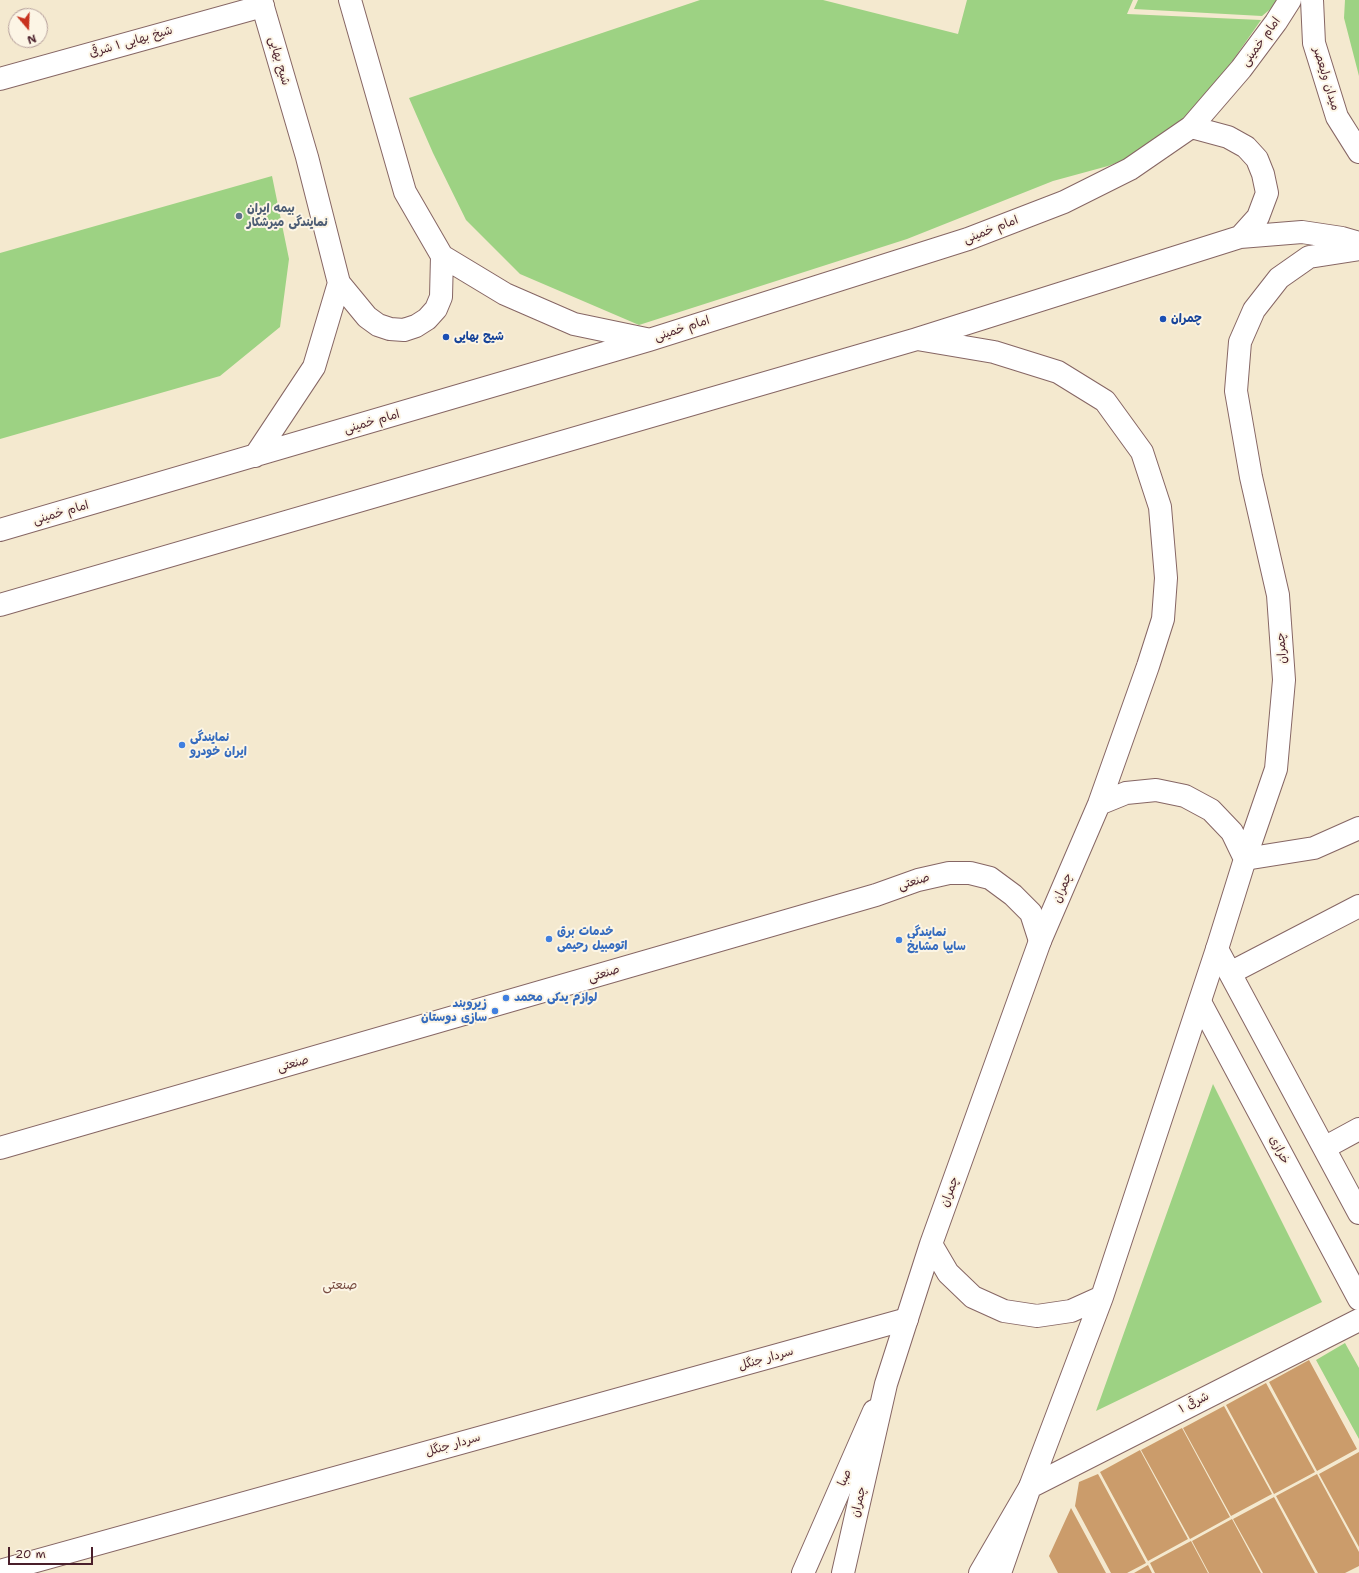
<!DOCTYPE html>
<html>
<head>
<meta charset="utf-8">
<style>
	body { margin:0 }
	#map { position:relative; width:1359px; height:1573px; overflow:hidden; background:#f4e9cf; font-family:"Shantell Sans",sans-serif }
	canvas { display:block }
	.north { position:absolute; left:8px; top:8px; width:40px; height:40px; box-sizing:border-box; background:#fcf5e5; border:1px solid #b59f9b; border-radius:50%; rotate:161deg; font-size:11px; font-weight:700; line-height:16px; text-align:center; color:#4a1f2b }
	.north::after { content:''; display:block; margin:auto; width:14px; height:18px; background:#c8321e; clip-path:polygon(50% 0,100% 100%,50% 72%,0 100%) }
	.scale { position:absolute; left:8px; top:1547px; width:85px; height:18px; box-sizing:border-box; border:2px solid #4a1f2b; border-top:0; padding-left:5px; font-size:12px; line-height:14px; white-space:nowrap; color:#4a1f2b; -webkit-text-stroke:3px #fcf5e5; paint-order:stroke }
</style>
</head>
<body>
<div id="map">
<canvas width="1359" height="1573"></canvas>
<div class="north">N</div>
<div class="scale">20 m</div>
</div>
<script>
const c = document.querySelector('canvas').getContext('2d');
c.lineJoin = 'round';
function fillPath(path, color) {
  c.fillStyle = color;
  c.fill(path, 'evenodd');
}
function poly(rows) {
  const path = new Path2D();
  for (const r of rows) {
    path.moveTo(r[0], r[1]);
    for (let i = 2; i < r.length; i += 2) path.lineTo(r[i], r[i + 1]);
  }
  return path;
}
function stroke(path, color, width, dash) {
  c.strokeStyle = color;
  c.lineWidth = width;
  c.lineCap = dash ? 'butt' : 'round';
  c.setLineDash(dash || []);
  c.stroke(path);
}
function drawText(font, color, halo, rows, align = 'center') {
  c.font = font + ' "Shantell Sans","Playpen Sans Arabic",sans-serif';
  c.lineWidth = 4;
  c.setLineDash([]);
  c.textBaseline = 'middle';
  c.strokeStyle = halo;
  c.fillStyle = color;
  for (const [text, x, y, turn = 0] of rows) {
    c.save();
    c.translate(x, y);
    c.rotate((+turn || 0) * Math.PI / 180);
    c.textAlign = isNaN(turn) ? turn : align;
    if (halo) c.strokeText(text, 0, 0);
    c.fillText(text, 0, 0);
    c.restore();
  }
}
fillPath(poly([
	[700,0,823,0,958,34,967,0,1133,0,1127,14,1261,20,1226,70,1202,99,1175,127,1140,154,1108,166,1053,181,907,239,639,325,520,274,466,220,433,153,409,98],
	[1138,0,1279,0,1280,1,1262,16,1134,9],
	[1345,0,1359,0,1359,76,1344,18],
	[272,176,289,259,280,327,220,376,0,439,0,253],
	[1213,1084,1322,1302,1096,1411],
	[1345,1343,1359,1368,1359,1439,1316,1360]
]), '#9dd283');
fillPath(poly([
	[1309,1360,1357,1449,1317,1471,1269,1382],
	[1266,1383,1315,1472,1274,1494,1226,1405],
	[1224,1406,1272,1494,1231,1516,1183,1428],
	[1182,1428,1230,1517,1190,1539,1141,1450],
	[1140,1450,1188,1539,1148,1561,1100,1472],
	[1359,1452,1359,1547,1319,1474],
	[1098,1474,1146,1563,1127,1573,1111,1573,1075,1506,1079,1482],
	[1317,1474,1359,1552,1359,1566,1345,1573,1318,1573,1276,1496],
	[1274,1497,1315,1573,1263,1573,1233,1519],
	[1071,1508,1106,1573,1058,1573,1049,1556],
	[1232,1519,1261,1573,1209,1573,1192,1541],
	[1191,1541,1208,1573,1155,1573,1150,1563],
	[1148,1565,1152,1573,1134,1573]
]), '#cb9c6b');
const minor = poly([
	[0,79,263,6],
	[1245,859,1314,848,1359,828],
	[1217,949,1359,1213],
	[1230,973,1359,906],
	[1200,1002,1359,1299],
	[0,1148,876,895,918,880,949,873,970,873,990,878,1013,895,1031,913,1040,941],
	[1324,1148,1359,1129],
	[0,1571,907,1319],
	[803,1573,874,1411],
	[1000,1573,1030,1487,1359,1320]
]);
const major = poly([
	[350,0,405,192,442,256,505,294,574,324,646,339],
	[1312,0,1314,43,1337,117,1359,152],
	[1191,127,1228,137,1246,147,1257,159,1263,174,1267,193,1258,217,1240,237],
	[339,283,367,317,378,325,390,329,404,330,416,326,427,319,436,309,441,297,442,256],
	[255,456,314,367,339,283,307,157,261,0],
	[0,530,649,340,968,239,1064,202,1130,169,1191,127,1241,69,1276,22,1290,0],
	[0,605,917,339,1240,237,1302,232,1342,238,1359,243],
	[1099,804,1126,793,1156,790,1185,796,1211,810,1232,832,1245,859],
	[931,1244,948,1273,973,1297,1004,1311,1037,1316,1071,1311,1102,1297],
	[843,1573,886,1384,931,1244,1040,941,1099,804,1148,666,1163,619,1166,578,1160,507,1142,452,1105,401,1058,372,994,352,917,339],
	[980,1573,1030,1487,1102,1297,1217,949,1245,859,1276,769,1284,680,1278,595,1251,477,1236,391,1240,342,1254,310,1279,278,1309,257,1359,249]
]);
stroke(minor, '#866664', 24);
stroke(major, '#866664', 24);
stroke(minor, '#fff', 22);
stroke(major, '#fff', 22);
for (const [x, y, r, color] of [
	[239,216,4,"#5c6f8a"],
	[1163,319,4,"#1a4fb4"],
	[446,337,4,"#1a4fb4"],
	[182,745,4,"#3f7fe0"],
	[549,939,4,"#3f7fe0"],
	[899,940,4,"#3f7fe0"],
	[506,998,4,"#3f7fe0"],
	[495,1011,4,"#3f7fe0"]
]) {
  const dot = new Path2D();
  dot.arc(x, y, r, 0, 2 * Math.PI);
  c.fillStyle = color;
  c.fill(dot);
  stroke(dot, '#fcf5e5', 1.5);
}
drawText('12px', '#4a1f2b', '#fcf5e5', [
	["شیخ بهایی ۱ شرقی",131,42,-16],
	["امام خمینی",1261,42,-54],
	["شیح بهایی",279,61,74],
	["میدان ولیعصر",1326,79,73],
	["امام خمینی",991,230,-21],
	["امام خمینی",682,329,-18],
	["امام خمینی",372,422,-16],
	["امام خمینی",61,513,-16],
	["چمران",1282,648,-94],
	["صنعتی",914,882,-17],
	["چمران",1063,888,-67],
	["صنعتی",604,974,-17],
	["صنعتی",293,1064,-16],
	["خرازی",1279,1150,62],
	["چمران",950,1192,-70],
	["سردار جنگل",766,1359,-16],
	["۱ شرقی",1194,1403,-27],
	["سردار جنگل",453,1445,-16],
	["صبا",845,1478,-66],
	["چمران",859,1502,-77]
]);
drawText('bold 12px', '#4e5e75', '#fcf5e5', [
	["بیمه ایران",247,209],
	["نمایندگی میرشکار",247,223]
], 'left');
drawText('bold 12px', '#164399', '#fcf5e5', [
	["چمران",1171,319],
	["شیح بهایی",454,337]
], 'left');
drawText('bold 12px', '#366cbe', '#fcf5e5', [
	["نمایندگی",190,738],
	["ایران خودرو",190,752],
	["خدمات برق",557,932],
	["اتومبیل رحیمی",557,946],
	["نمایندگی",907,933],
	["سایپا مشایخ",907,947],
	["لوازم یدکی محمد",514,998],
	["زیروبند",487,1004,"right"],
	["سازی دوستان",487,1018,"right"]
], 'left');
drawText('13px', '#774b41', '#fcf5e5', [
	["صنعتی",340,1286]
]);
</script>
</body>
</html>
